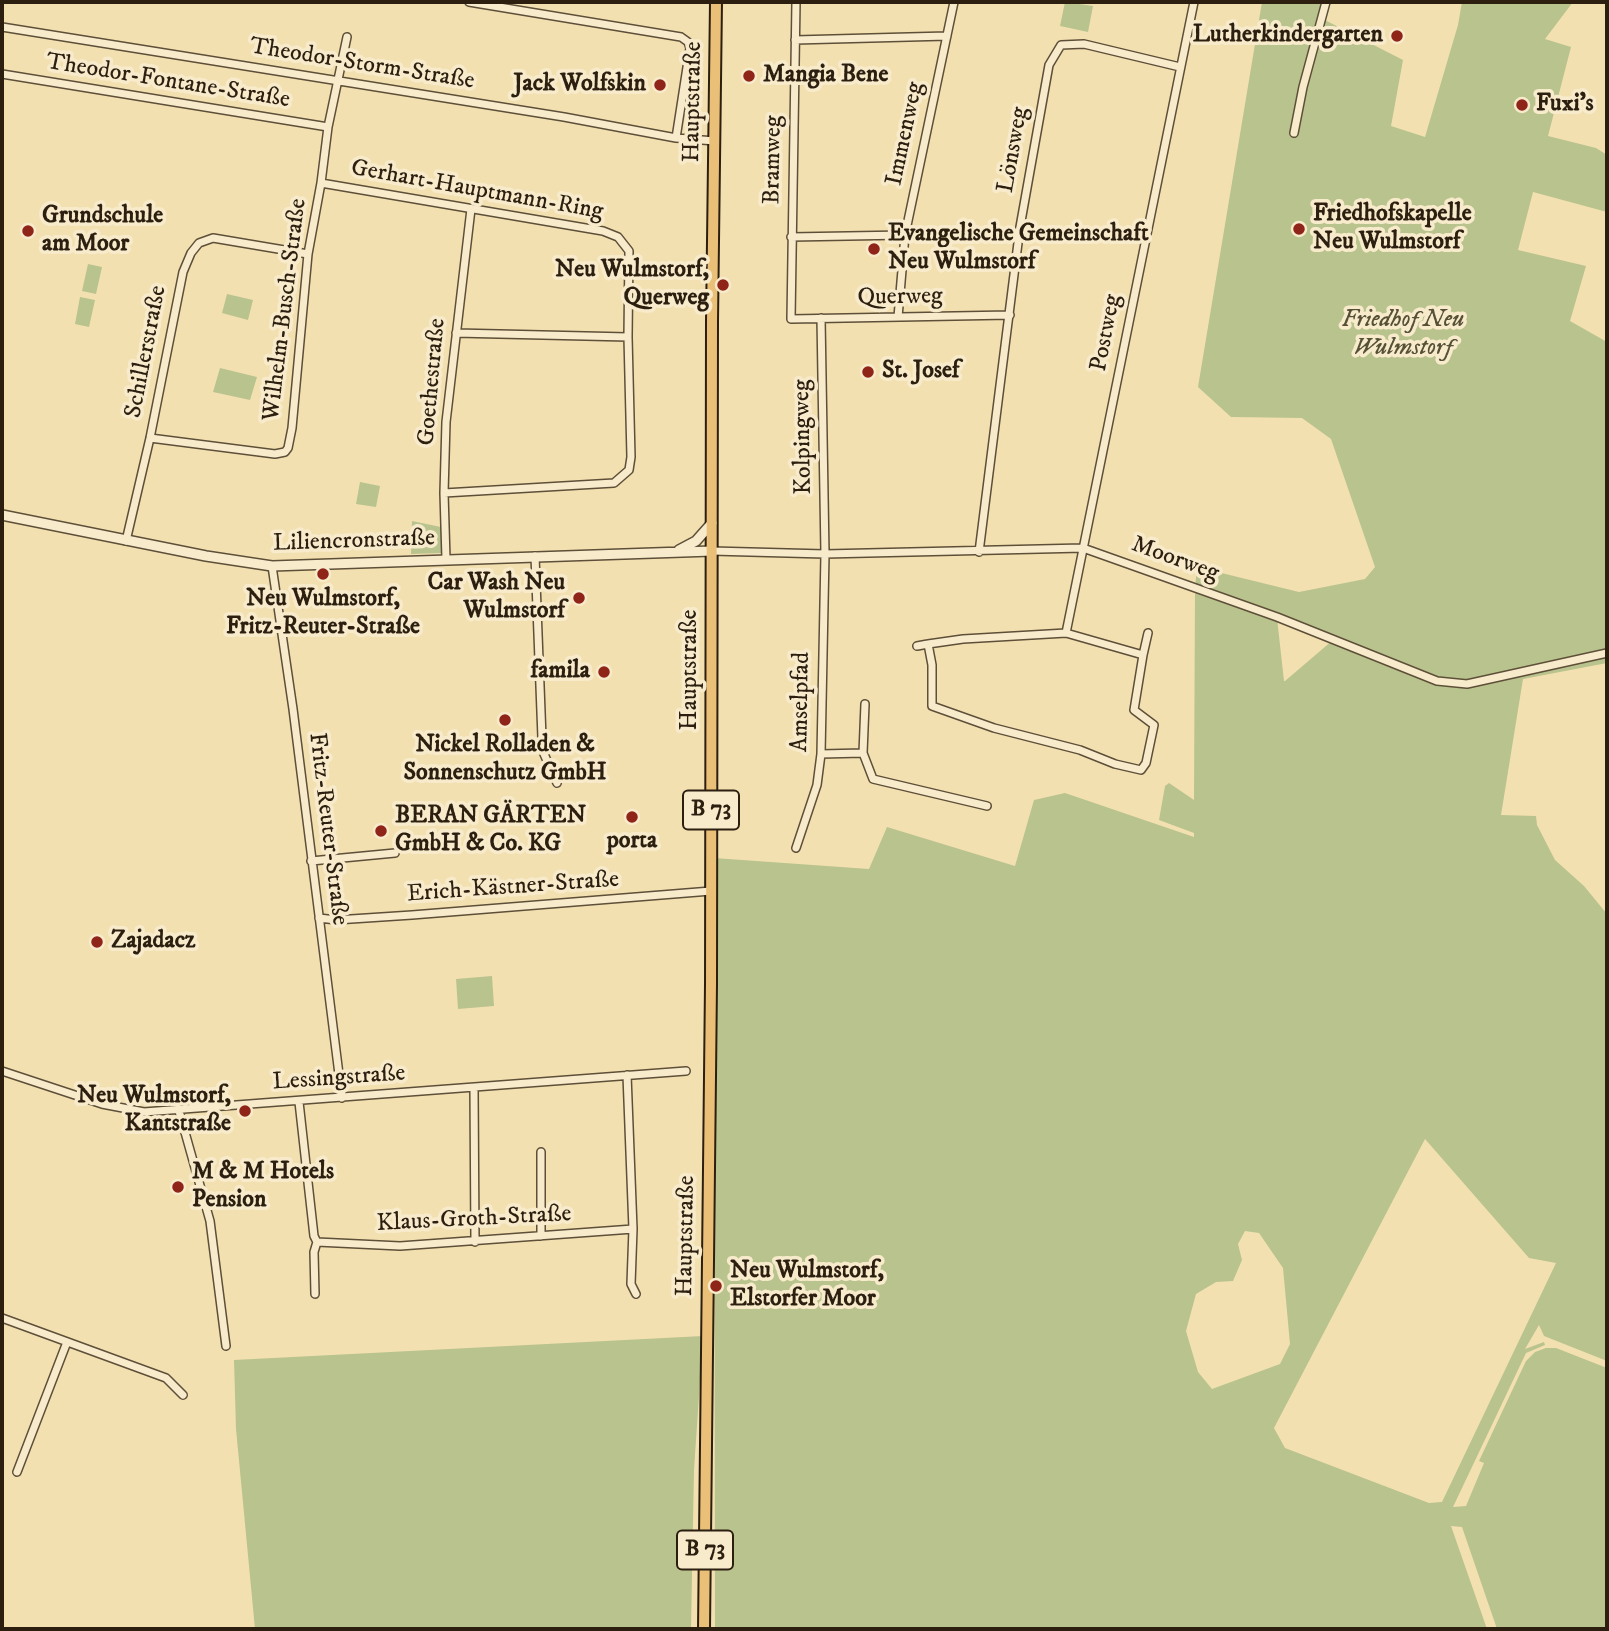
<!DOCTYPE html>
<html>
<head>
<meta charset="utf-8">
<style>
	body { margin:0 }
	#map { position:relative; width:1609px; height:1631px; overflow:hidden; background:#f3e0b1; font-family:"IM FELL DW Pica",serif }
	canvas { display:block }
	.frame { position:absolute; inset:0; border:4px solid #2c1f10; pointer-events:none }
</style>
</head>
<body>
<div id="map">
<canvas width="1609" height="1631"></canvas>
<div class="frame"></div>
</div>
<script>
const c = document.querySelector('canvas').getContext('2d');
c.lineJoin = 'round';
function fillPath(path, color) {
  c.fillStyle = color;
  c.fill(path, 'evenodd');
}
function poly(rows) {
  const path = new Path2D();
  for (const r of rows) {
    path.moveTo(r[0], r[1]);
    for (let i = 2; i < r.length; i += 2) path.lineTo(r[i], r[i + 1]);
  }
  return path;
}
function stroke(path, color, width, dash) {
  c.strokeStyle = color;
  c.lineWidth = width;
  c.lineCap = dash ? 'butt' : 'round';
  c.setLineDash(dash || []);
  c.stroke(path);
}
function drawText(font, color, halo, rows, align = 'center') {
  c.font = font + ' "IM FELL DW Pica",serif';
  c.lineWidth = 7;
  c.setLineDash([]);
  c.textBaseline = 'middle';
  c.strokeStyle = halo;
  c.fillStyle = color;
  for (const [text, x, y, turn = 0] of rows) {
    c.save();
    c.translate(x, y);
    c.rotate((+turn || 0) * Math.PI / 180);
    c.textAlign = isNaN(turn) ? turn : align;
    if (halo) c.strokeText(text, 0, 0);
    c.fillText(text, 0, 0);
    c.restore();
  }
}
fillPath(poly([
	[1065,2,1093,6,1088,32,1060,26],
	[1262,2,1322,2,1319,17,1403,60,1391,126,1425,137,1458,25,1462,2,1573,2,1545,39,1571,47,1548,136,1596,148,1607,155,1607,212,1533,192,1518,250,1586,266,1570,321,1607,342,1607,663,1523,679,1501,815,1536,816,1537,825,1555,860,1584,886,1607,914,1607,1361,1544,1336,1539,1325,1525,1349,1544,1342,1545,1345,1526,1353,1453,1507,1466,1506,1484,1463,1479,1461,1526,1361,1535,1352,1546,1348,1556,1348,1607,1368,1607,1629,1497,1629,1462,1527,1451,1526,1487,1629,715,1629,714,858,869,869,887,827,1015,866,1034,800,1065,793,1194,837,1194,833,1159,820,1165,786,1169,783,1194,800,1195,588,1197,567,1299,592,1365,579,1375,567,1331,439,1302,418,1231,417,1198,387],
	[1277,618,1333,640,1285,681,1284,681],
	[1425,1139,1529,1258,1556,1263,1442,1502,1429,1503,1285,1448,1274,1428],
	[1245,1231,1259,1233,1283,1268,1290,1344,1280,1364,1212,1389,1198,1372,1186,1331,1196,1294,1216,1282,1233,1281,1242,1260,1238,1244],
	[88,264,102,267,96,294,82,291],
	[227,294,253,300,248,320,222,313],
	[80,297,95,300,89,327,75,324],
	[220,368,257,377,250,400,213,392],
	[360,482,380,486,376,507,356,504],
	[412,521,441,527,442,553,411,554],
	[492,976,494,1006,458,1009,456,979],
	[703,1336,694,1470,691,1629,255,1629,236,1429,234,1360]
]), '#b9c38d');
const minor = poly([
	[469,2,681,37,688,42,690,48,676,138],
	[796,2,791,319,1010,315],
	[2,27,564,117,676,138,715,141],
	[795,40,947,36],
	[2,74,328,127],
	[1294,133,1303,87,1326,2],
	[321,183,603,231,618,237,629,251,628,337,631,457,629,470,614,483,444,493],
	[791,237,905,235],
	[898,317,905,235,954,2],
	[456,333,628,337],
	[150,438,275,454,285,452,288,448,292,428,308,254,321,183,328,127,347,37],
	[126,541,150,438,183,272,191,253,199,243,213,238,308,254],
	[712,551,825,554,1083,548,1277,617,1437,681,1467,684,1607,653],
	[979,552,1020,227,1049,65,1061,45,1084,44,1180,67],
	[535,556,542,738,544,754,557,783],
	[446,559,444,493,446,422,471,209],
	[272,566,293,709,342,1098],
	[1066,633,1194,2],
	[1066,633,1143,655,1134,710,1154,725,1146,763,1141,770,1115,764,1080,750,994,728,932,706,932,665,928,644,963,639,1066,633],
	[917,646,928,644],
	[1143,655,1148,633],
	[863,753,865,704],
	[821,754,863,753,873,779,987,806],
	[796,848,817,785,821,754,825,554,821,318],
	[311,861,395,853],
	[319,918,336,920,412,915,711,891],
	[2,1071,102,1104,144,1112,686,1071],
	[627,1075,633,1229,631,1284,636,1294],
	[474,1088,475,1242],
	[299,1102,314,1236,317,1242,314,1252,315,1294],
	[179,1111,210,1221,226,1346],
	[541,1152,541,1236],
	[317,1242,400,1246,633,1229],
	[2,1318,166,1378,183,1395],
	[17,1472,67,1342]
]);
const tertiary = poly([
	[2,515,206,556,272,566,712,551],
	[679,550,696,541,712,523]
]);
const primary = poly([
	[704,1629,711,984,712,321,716,2]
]);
stroke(minor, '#5e4f38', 10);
stroke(tertiary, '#5e4f38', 12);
stroke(primary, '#2c1f10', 14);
stroke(minor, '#f7ebcc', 7);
stroke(tertiary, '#f7ebcc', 9);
stroke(primary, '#eac078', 10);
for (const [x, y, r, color] of [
	[1397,36,7,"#8f2418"],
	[749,76,7,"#8f2418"],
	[660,85,7,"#8f2418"],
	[1522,105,7,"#8f2418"],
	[1299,229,7,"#8f2418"],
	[28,231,7,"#8f2418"],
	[874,249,7,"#8f2418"],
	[723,285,7,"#8f2418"],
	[868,372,7,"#8f2418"],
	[323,574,7,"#8f2418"],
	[579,598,7,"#8f2418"],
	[604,672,7,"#8f2418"],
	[505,720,7,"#8f2418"],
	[632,817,7,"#8f2418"],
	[381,831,7,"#8f2418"],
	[97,942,7,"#8f2418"],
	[245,1111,7,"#8f2418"],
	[178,1187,7,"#8f2418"],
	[716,1286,7,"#8f2418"]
]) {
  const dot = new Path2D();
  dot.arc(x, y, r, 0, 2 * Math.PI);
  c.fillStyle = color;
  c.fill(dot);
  stroke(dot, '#f7ebcc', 2.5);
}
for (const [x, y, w] of [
	[711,810,56],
	[705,1550,56]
]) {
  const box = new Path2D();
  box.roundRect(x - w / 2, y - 19.5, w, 39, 5);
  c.fillStyle = '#f7ebcc';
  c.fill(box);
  stroke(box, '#2c1f10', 2);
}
drawText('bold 23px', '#2c1f10', null, [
	["B 73",711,810],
	["B 73",705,1550]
]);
drawText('bold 24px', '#2c1f10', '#f7ebcc', [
	["Lutherkindergarten",1383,36,"right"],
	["Mangia Bene",763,76],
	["Jack Wolfskin",646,85,"right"],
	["Fuxi's",1536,105],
	["Friedhofskapelle",1313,215],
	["Neu Wulmstorf",1313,243],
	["Grundschule",42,217],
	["am Moor",42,245],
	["Evangelische Gemeinschaft",888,235],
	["Neu Wulmstorf",888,263],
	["Neu Wulmstorf,",709,271,"right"],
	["Querweg",709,299,"right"],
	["St. Josef",882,372],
	["Car Wash Neu",565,584,"right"],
	["Wulmstorf",565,612,"right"],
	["Neu Wulmstorf,",323,600,"center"],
	["Fritz-Reuter-Straße",323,628,"center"],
	["famila",590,672,"right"],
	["Nickel Rolladen &",505,746,"center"],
	["Sonnenschutz GmbH",505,774,"center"],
	["BERAN GÄRTEN",395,817],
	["GmbH & Co. KG",395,845],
	["porta",632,842,"center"],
	["Zajadacz",111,942],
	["Neu Wulmstorf,",231,1097,"right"],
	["Kantstraße",231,1125,"right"],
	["M & M Hotels",192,1173],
	["Pension",192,1201],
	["Neu Wulmstorf,",730,1272],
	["Elstorfer Moor",730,1300]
], 'left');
drawText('24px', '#2c1f10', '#f7ebcc', [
	["Theodor-Storm-Straße",362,65,9],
	["Theodor-Fontane-Straße",168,82,9],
	["Hauptstraße",694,102,-89],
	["Immenweg",906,134,-78],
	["Lönsweg",1014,150,-80],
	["Bramweg",774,160,-89],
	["Gerhart-Hauptmann-Ring",477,191,10],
	["Querweg",900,298,-1],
	["Wilhelm-Busch-Straße",286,310,-83],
	["Postweg",1107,333,-79],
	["Schillerstraße",147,352,-79],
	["Goethestraße",433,382,-85],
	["Kolpingweg",804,437,-91],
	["Liliencronstraße",354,542,-2],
	["Moorweg",1175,560,20],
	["Hauptstraße",691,670,-90],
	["Amselpfad",802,702,-89],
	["Fritz-Reuter-Straße",327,829,83],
	["Erich-Kästner-Straße",513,888,-4],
	["Lessingstraße",339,1079,-4],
	["Klaus-Groth-Straße",474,1220,-3],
	["Hauptstraße",687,1236,-89]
]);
drawText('italic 24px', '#565036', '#f7ebcc', [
	["Friedhof Neu",1403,321],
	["Wulmstorf",1403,349]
]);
</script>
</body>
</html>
